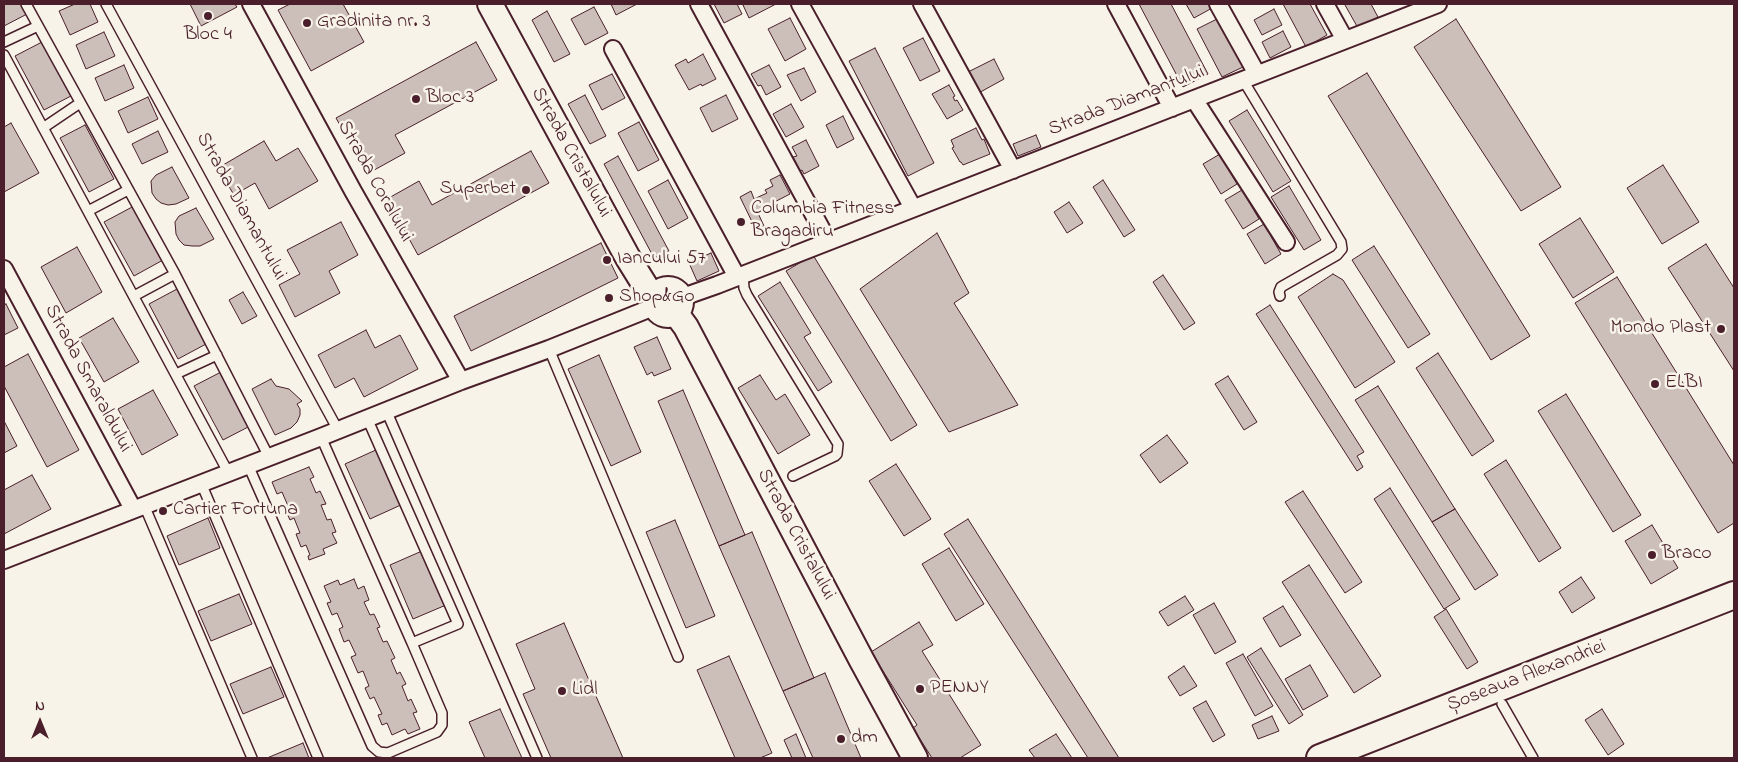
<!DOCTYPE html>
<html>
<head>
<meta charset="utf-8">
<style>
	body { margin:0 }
	#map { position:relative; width:1738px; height:762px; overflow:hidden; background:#f7f3e8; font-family:"Indie Flower",sans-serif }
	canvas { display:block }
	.frame { position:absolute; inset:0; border:5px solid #4a1f2b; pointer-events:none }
	.north { position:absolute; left:15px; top:697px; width:50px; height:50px; -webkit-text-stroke:4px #f7f3e8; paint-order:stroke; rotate:0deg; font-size:14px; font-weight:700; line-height:20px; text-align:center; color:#4a1f2b }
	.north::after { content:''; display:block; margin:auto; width:18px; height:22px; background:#4a1f2b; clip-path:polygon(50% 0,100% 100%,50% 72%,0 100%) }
</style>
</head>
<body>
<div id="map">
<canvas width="1738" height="762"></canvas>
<div class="frame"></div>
<div class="north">N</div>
</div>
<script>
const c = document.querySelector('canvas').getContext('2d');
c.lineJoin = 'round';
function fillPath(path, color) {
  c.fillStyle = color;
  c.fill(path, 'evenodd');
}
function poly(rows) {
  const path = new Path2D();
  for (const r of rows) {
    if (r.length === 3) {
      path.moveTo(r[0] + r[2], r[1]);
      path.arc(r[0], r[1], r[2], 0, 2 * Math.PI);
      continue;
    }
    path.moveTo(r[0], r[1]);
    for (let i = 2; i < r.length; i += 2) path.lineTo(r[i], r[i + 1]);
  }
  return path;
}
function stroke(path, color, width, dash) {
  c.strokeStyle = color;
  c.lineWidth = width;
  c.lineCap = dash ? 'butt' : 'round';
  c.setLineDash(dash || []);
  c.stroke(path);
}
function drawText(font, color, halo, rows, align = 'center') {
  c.font = font + ' "Indie Flower",sans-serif';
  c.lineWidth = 5;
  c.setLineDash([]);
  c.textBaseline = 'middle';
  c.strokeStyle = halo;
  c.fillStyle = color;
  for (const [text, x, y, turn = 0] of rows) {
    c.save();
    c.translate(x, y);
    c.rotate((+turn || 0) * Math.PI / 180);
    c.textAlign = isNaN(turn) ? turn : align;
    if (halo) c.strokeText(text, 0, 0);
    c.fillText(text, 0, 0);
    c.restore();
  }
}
const building = poly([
	[4,4,22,4,27,14,4,26,4,4],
	[75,4,90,4,98,22,70,35,59,11,75,4],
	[190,4,235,4,237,7,201,26,190,4],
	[290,4,343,4,364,42,311,71,278,10,290,4],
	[611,4,637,4,616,15,611,4],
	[714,4,737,4,742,14,724,23,714,4],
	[746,4,776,4,749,18,743,5,746,4],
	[1139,4,1171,4,1208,74,1183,87,1139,4],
	[1186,4,1212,4,1214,7,1194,18,1186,4],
	[1283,4,1310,4,1327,35,1306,47,1283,4],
	[1347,4,1371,4,1378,17,1358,28,1345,5,1347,4],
	[594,7,608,33,585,45,571,19,594,7],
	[1274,9,1282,25,1262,35,1254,20,1274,9],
	[547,11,570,54,554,62,532,20,547,11],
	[790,18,806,49,785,61,768,29,790,18],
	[1217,19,1243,67,1222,77,1197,29,1217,19],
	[1456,19,1561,187,1521,211,1414,47,1456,19],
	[1283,31,1291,47,1270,58,1262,42,1283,31],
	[104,32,115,56,86,69,76,45,104,32],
	[923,38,940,71,920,81,903,48,923,38],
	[42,42,71,96,44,110,15,56,42,42],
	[476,42,497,80,395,135,405,153,367,174,336,118,476,42],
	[875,48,934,163,908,176,849,61,875,48],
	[703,54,716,79,702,86,701,84,689,90,675,65,686,59,688,63,703,54],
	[994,59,1004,79,975,95,964,74,994,59],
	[124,65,134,88,105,101,95,78,124,65],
	[769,65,781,87,766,95,761,85,758,86,751,74,769,65],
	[804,68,816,92,801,101,787,75,804,68],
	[1367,73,1530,336,1491,360,1328,96,1367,73],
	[612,74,625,98,602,110,589,85,612,74],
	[949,85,955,96,953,97,955,101,957,100,963,110,947,119,932,94,949,85],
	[585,95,606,136,590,144,568,104,585,95],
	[726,95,738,119,712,132,700,108,726,95],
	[148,97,158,119,128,133,118,111,148,97],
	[791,104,804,127,786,137,773,114,791,104],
	[1247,110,1291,181,1273,192,1229,121,1247,110],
	[843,116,854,139,837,148,826,125,843,116],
	[639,122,659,160,638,171,618,133,639,122],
	[11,123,39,173,4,192,4,127,11,123],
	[85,125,114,179,89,192,60,138,85,125],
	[976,128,982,140,984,139,990,154,963,165,961,162,960,162,952,148,954,147,951,140,976,128],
	[158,131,168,152,142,164,132,144,158,131],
	[1036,135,1041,147,1018,156,1013,144,1036,135],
	[806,140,819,166,804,174,802,170,800,171,793,157,797,156,792,147,806,140],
	[264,141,276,161,298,148,318,181,269,209,255,183,234,195,218,168,264,141],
	[531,151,549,183,418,255,387,199,419,181,432,205,531,151],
	[1220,154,1237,184,1221,194,1203,164,1220,154],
	[618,156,669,251,654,258,604,164,618,156],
	[1663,165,1699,222,1662,244,1627,188,1663,165],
	[172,167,189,198,176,204,168,205,161,203,156,199,152,193,151,181,156,175,172,167],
	[780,175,790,194,757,211,765,228,757,232,740,197,751,191,754,199,767,193,765,190,773,186,770,180,780,175],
	[668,180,688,218,668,229,648,191,668,180],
	[1103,180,1135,230,1124,237,1093,187,1103,180],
	[1289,186,1321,240,1304,250,1271,197,1289,186],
	[1242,190,1259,219,1243,229,1225,200,1242,190],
	[1069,202,1083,223,1067,233,1054,212,1069,202],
	[134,206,163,260,134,276,104,222,134,206],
	[196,208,214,239,200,246,192,246,184,245,179,240,176,234,175,222,179,216,196,208],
	[1580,218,1614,272,1573,298,1539,244,1580,218],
	[341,222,358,255,329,271,340,293,295,317,279,285,300,274,287,250,341,222],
	[1264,224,1281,254,1265,264,1247,234,1264,224],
	[937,233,969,293,954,303,1018,405,949,432,860,289,937,233],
	[601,243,618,278,471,351,454,316,601,243],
	[1706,244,1734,288,1734,371,1668,268,1706,244],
	[1374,246,1430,334,1408,348,1352,260,1374,246],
	[77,247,102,292,66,313,41,267,77,247],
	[711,253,719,271,697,281,689,263,711,253],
	[813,255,917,425,891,441,786,271,813,255],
	[1333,274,1343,280,1395,362,1355,388,1298,297,1333,274],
	[1163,275,1195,323,1184,330,1153,282,1163,275],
	[1617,277,1734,465,1734,523,1718,533,1575,303,1617,277],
	[780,282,811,333,804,337,832,382,818,391,758,296,780,282],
	[177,289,206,344,178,359,149,304,177,289],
	[243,292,257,316,242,324,229,300,243,292],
	[6,304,18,328,4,335,4,305,6,304],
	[1270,305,1364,452,1357,456,1363,467,1357,471,1256,314,1270,305],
	[113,318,139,362,104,382,79,338,113,318],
	[366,330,375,348,400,335,418,369,364,397,354,378,335,388,318,355,366,330],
	[657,337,671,369,654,376,652,372,647,375,634,347,657,337],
	[1438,353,1494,441,1472,456,1416,368,1438,353],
	[28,354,79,450,47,467,4,386,4,367,28,354],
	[599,355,641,452,611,466,568,369,599,355],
	[221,372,250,426,223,440,194,386,221,372],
	[760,375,776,400,785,394,810,435,778,454,738,388,760,375],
	[1228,376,1257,422,1244,430,1215,384,1228,376],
	[271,379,276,386,289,389,302,401,297,404,300,409,300,415,297,422,291,428,275,435,252,389,271,379],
	[1378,386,1455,509,1432,522,1355,400,1378,386],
	[153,390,178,435,142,455,118,409,153,390],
	[683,390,745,535,719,546,658,401,683,390],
	[1566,394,1641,515,1613,532,1538,411,1566,394],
	[4,421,17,446,4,453,4,421],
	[1167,435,1188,463,1160,483,1140,455,1167,435],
	[378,449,403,504,370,519,345,464,378,449],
	[1506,460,1561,548,1539,562,1484,474,1506,460],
	[896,464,931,519,904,536,869,481,896,464],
	[309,467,314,477,310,479,316,493,320,491,326,504,321,505,327,520,331,519,336,532,332,533,337,543,323,549,325,554,309,560,308,556,310,555,306,545,301,547,296,534,300,533,294,518,290,520,284,507,288,506,282,492,277,494,272,482,309,467],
	[32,475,51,509,4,534,4,490,32,475],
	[1390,488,1460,599,1444,609,1374,499,1390,488],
	[1303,491,1362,582,1345,593,1285,502,1303,491],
	[1455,509,1498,575,1475,590,1432,522,1455,509],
	[208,518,220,548,179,565,167,536,208,518],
	[968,519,1119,758,1088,758,944,534,968,519],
	[675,520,715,616,686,628,646,532,675,520],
	[1652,525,1678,568,1651,584,1625,541,1652,525],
	[752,532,814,678,783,691,719,546,752,532],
	[949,548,984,604,956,621,922,564,949,548],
	[422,551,446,605,413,619,390,565,422,551],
	[1309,565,1381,676,1354,693,1282,582,1309,565],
	[1581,577,1595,598,1572,613,1559,592,1581,577],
	[354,579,358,589,364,586,369,600,364,602,370,615,374,614,380,627,377,628,383,642,387,641,395,658,391,660,397,674,400,672,406,684,402,686,408,701,411,699,417,712,413,713,420,729,408,734,405,729,392,735,387,723,382,725,378,715,382,714,374,697,370,699,365,688,369,686,363,671,358,673,351,657,356,655,349,640,344,642,339,629,343,627,337,613,332,615,327,603,331,602,324,586,338,580,340,585,354,579],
	[239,594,252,624,211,641,198,611,239,594],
	[1185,596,1194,610,1168,626,1159,612,1185,596],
	[1214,603,1236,642,1215,654,1193,615,1214,603],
	[1283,606,1301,635,1280,647,1263,618,1283,606],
	[1446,609,1478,662,1467,669,1434,617,1446,609],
	[919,622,933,645,922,651,981,745,960,758,932,758,913,728,917,725,871,652,919,622],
	[564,623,623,758,551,758,523,694,535,689,516,644,564,623],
	[1261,648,1303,715,1289,724,1247,657,1261,648],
	[1243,654,1273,706,1255,716,1226,663,1243,654],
	[729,656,772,753,760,758,735,758,697,670,729,656],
	[1310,665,1328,696,1303,710,1285,679,1310,665],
	[1184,666,1197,686,1180,696,1168,677,1184,666],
	[271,667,284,697,243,714,230,684,271,667],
	[825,673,861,758,813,758,783,691,825,673],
	[1206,701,1225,735,1213,742,1193,708,1206,701],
	[500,709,522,758,485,758,469,722,500,709],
	[1602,709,1624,744,1608,755,1585,720,1602,709],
	[1272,716,1279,731,1258,739,1252,725,1272,716],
	[796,734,806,758,792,758,784,740,796,734],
	[1056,734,1072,758,1035,758,1029,750,1056,734],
	[303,743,309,758,267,758,303,743]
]);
fillPath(building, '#ccbfb9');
stroke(building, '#4a1f2b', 1);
const lane = poly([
	[26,4,175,274,269,457],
	[106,4,338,430],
	[4,42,38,26],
	[4,55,228,472],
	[1243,80,1341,242,1342,249,1337,255,1281,287,1279,292,1280,296],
	[43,128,80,103],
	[88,211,128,190],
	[743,274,744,288,747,295,838,444,837,454,835,456,793,476],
	[134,296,175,274],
	[549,349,678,657],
	[176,374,217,355],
	[386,410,537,758],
	[321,437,412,643,458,624,367,418],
	[248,465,372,746,379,752,388,753,437,732,442,725,442,713,412,643],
	[201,483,318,758],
	[144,505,252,758],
	[1502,704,1533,758]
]);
const street = poly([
	[251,4,353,191,461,381],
	[699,4,828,241],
	[800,4,913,208],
	[922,4,1013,170],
	[1116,4,1172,108],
	[1218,4,1257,74],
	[1325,4,1345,40],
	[613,49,737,277],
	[1194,99,1286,242],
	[4,269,133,509],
	[680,298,717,285,1438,4],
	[4,560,321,437,461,381,549,349,656,306]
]);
const secondary = poly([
	[490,4,628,258,646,287,656,298],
	[668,302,13],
	[675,312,686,327,861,659,915,758]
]);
const primary = poly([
	[1320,758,1734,595]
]);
stroke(lane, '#4a1f2b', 12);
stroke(street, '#4a1f2b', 20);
stroke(secondary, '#4a1f2b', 28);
stroke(primary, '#4a1f2b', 30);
stroke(lane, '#f7f3e8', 9);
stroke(street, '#f7f3e8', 16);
stroke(secondary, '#f7f3e8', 24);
stroke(primary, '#f7f3e8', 26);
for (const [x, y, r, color] of [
	[208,16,5,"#4a1f2b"],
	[307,23,5,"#4a1f2b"],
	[416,99,5,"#4a1f2b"],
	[526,190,5,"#4a1f2b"],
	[741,222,5,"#4a1f2b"],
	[607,260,5,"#4a1f2b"],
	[609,298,5,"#4a1f2b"],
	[1721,329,5,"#4a1f2b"],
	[1655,384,5,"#4a1f2b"],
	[163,511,5,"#4a1f2b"],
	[1652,555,5,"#4a1f2b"],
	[920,689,5,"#4a1f2b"],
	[562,691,5,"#4a1f2b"],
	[841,739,5,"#4a1f2b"]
]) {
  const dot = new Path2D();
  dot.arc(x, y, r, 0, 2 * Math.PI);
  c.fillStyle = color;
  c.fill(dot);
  stroke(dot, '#f7f3e8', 2);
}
drawText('20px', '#4a1f2b', '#f7f3e8', [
	["Gradinita nr. 3",317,23],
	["Bloc 4",208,36,"center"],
	["Bloc 3",426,99],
	["Superbet",516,190,"right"],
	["Columbia Fitness",751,210],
	["Bragadiru",751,233],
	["Iancului 57",617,260],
	["Shop&Go",619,298],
	["Mondo Plast",1711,329,"right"],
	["ELBI",1665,384],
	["Cartier Fortuna",173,511],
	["Braco",1662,555],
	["PENNY",930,689],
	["Lidl",572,691],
	["dm",851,739]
], 'left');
drawText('20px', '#4a1f2b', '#f7f3e8', [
	["Strada Diamantului",1127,102,-21],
	["Strada Cristalului",570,153,61],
	["Strada Coralului",374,182,61],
	["Strada Diamantului",240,207,61],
	["Strada Smaraldului",87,379,62],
	["Strada Cristalului",795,535,62],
	["Șoseaua Alexandriei",1527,677,-21]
]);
</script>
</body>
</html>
